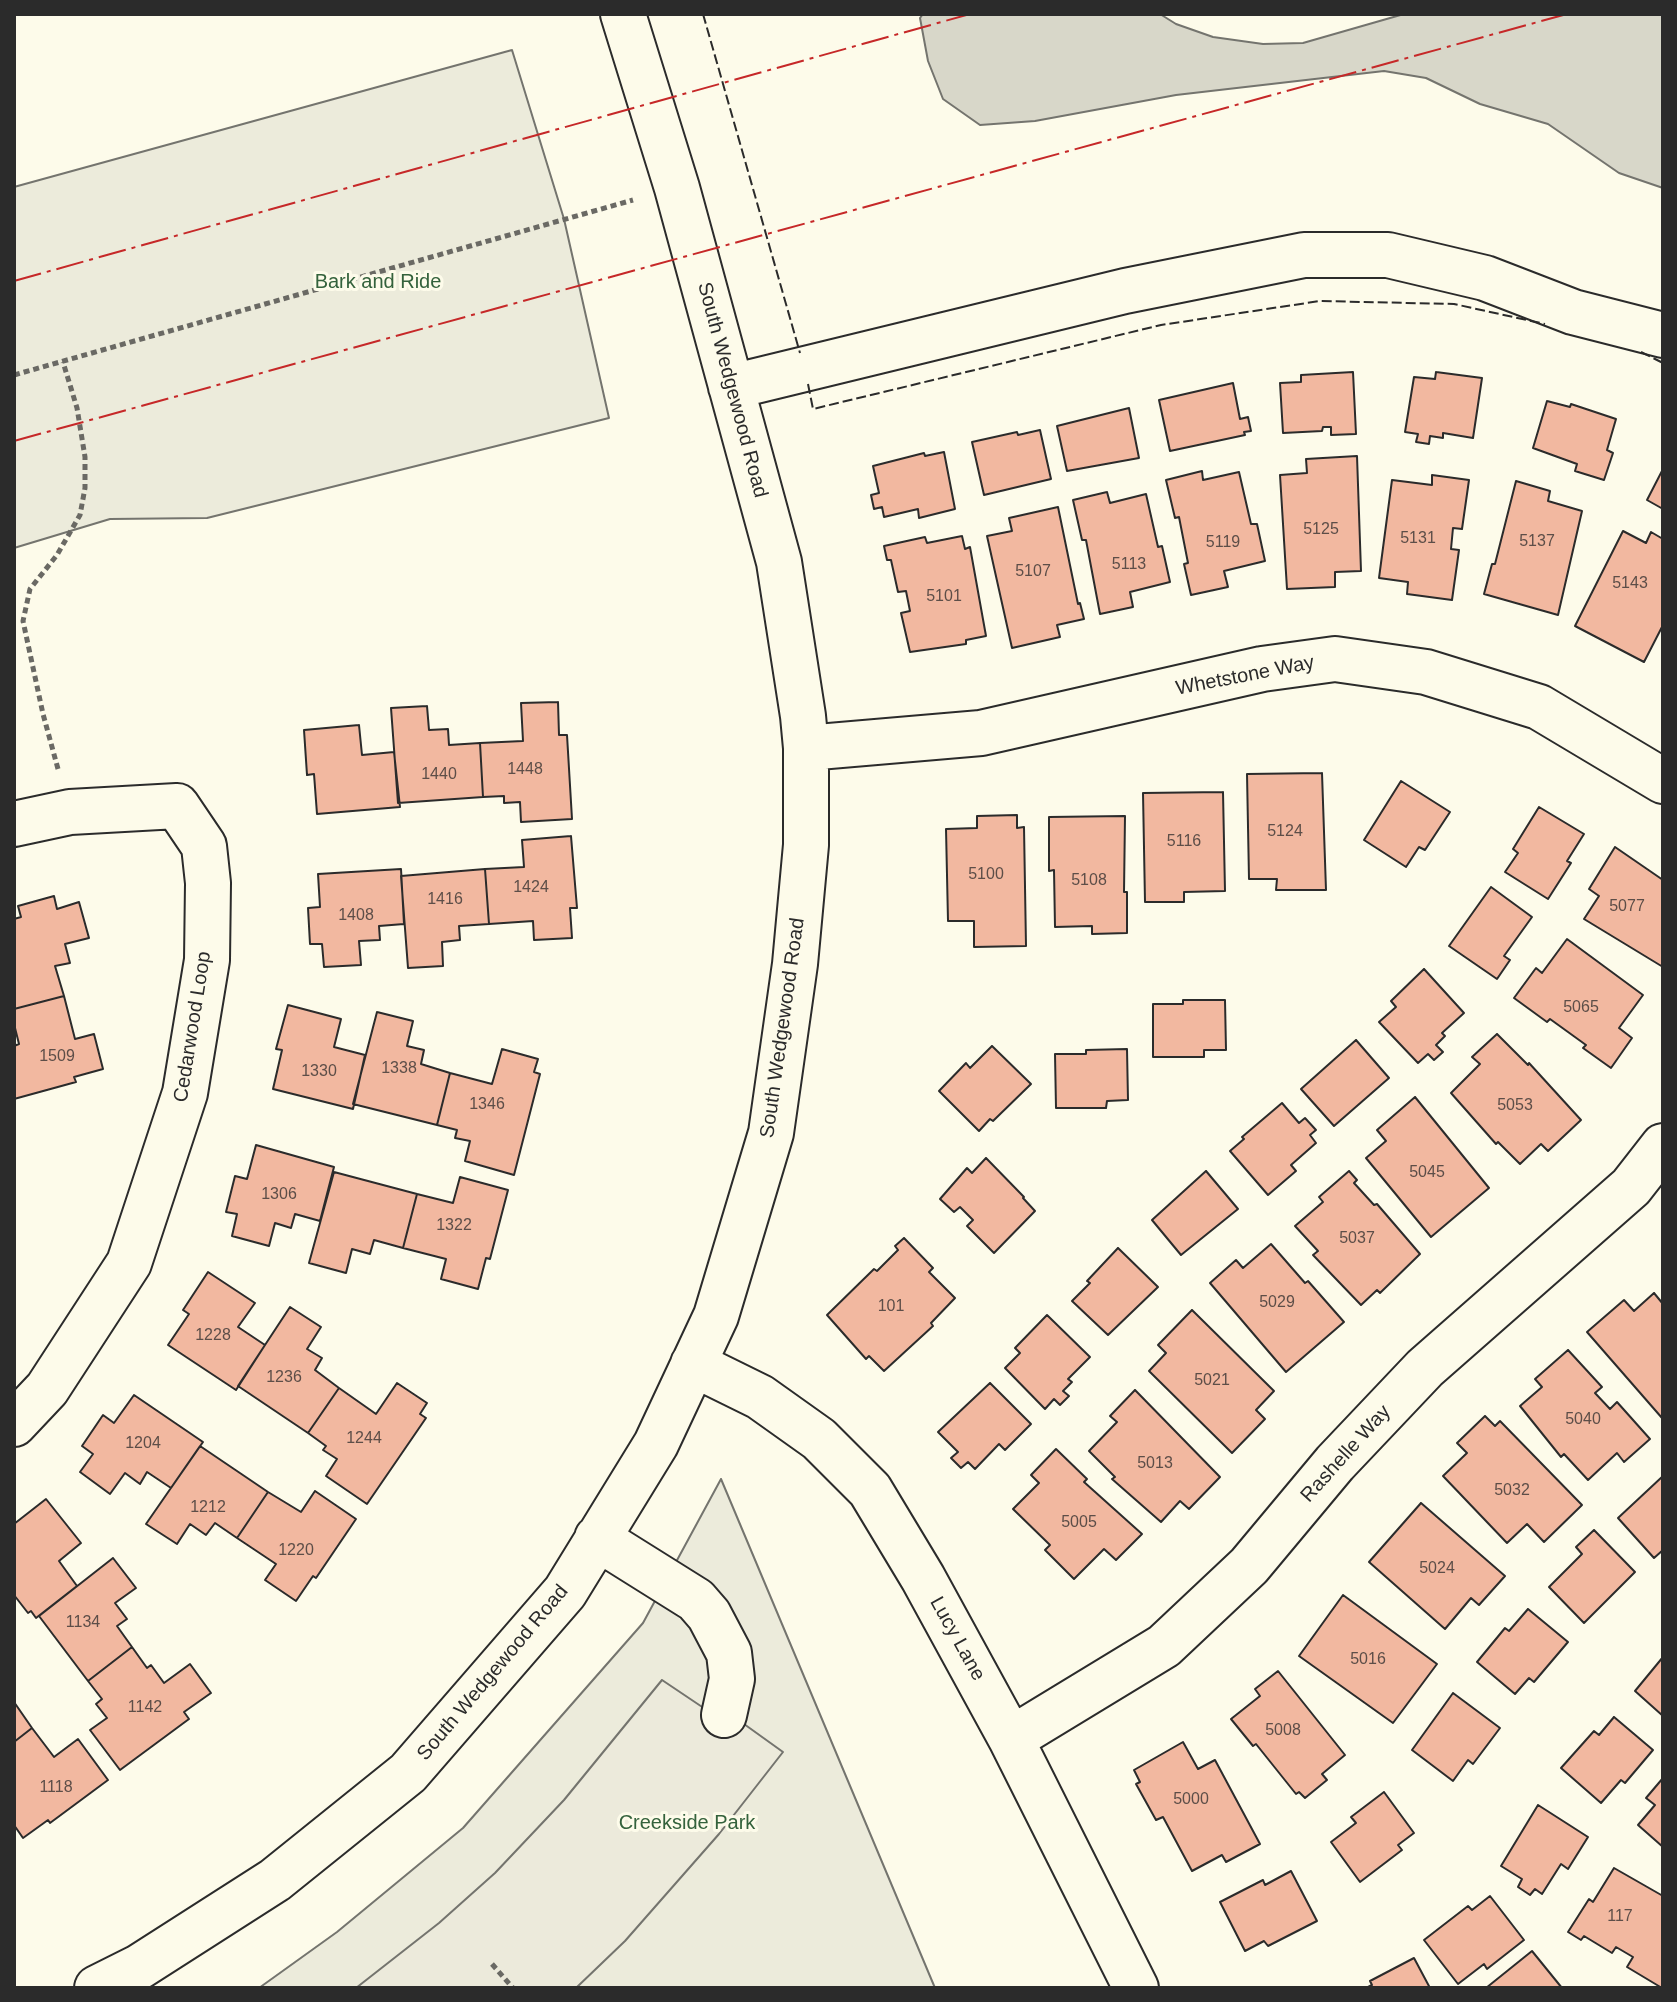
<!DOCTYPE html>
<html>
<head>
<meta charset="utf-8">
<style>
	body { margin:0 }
	#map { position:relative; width:1677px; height:2002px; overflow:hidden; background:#fdfbea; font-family:Arial,sans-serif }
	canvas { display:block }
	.frame { position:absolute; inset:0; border:16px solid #2b2b2b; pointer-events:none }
</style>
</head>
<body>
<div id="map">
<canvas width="1677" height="2002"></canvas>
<div class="frame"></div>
</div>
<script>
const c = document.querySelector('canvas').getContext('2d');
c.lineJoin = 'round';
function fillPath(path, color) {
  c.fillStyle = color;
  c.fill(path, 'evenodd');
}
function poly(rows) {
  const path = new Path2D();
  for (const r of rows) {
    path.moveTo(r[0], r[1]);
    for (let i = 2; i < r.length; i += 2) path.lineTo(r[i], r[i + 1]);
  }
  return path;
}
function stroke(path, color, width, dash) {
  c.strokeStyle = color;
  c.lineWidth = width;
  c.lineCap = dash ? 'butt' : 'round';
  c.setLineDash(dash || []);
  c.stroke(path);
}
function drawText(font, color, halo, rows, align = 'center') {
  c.font = font + ' Arial,sans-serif';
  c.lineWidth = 6;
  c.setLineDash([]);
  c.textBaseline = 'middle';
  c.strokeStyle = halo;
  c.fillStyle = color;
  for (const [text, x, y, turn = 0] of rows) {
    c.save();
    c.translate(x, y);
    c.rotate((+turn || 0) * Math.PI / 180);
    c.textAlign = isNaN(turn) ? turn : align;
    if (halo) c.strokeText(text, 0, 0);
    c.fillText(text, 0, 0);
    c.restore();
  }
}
const green = poly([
	[512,50,564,219,609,418,207,518,110,519,14,548,14,187,512,50],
	[721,1479,935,1988,259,1988,337,1932,463,1828,643,1623,721,1479]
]);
fillPath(green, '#ecebdb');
stroke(green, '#74746e', 2);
const parking = poly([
	[662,1680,732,1727,744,1724,783,1752,719,1834,625,1941,576,1988,356,1988,439,1923,495,1873,564,1800,662,1680]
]);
fillPath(parking, '#eceadb');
stroke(parking, '#74746e', 2);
const water = poly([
	[923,14,1160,14,1176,24,1213,37,1263,44,1303,43,1404,14,1663,14,1663,188,1619,173,1548,124,1480,104,1426,78,1384,71,1176,95,1035,121,980,125,943,99,928,61,920,18,923,14]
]);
fillPath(water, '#d8d7c9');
stroke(water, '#74746e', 2);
const building = poly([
	[1353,372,1356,434,1331,435,1331,427,1323,427,1322,431,1283,433,1280,383,1301,382,1301,375,1353,372],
	[1436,372,1482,378,1473,438,1443,433,1443,438,1430,436,1429,444,1416,442,1418,434,1405,432,1414,377,1435,379,1436,372],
	[1233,383,1240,419,1248,417,1251,431,1244,432,1245,435,1170,451,1159,400,1233,383],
	[1547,401,1570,407,1571,404,1616,419,1607,450,1613,453,1604,480,1575,471,1577,464,1533,448,1547,401],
	[1129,408,1139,458,1067,471,1057,426,1129,408],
	[1040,430,1051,479,984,495,972,442,1017,432,1018,435,1040,430],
	[944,452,955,509,919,518,918,509,884,517,882,507,874,509,871,495,879,493,873,466,924,453,925,456,944,452],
	[1357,456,1361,571,1335,572,1335,587,1287,589,1280,475,1307,473,1306,459,1357,456],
	[1663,469,1663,509,1647,500,1663,469],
	[1202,471,1203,480,1239,472,1251,524,1257,524,1265,561,1224,571,1228,587,1191,595,1184,564,1188,563,1179,517,1175,518,1166,480,1202,471],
	[1432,475,1469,480,1462,529,1453,528,1451,549,1459,550,1452,600,1407,594,1408,582,1379,578,1392,480,1432,485,1432,475],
	[1516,481,1550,491,1548,501,1582,511,1558,615,1484,594,1492,564,1495,564,1516,481],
	[1107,492,1110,503,1146,494,1158,547,1162,546,1170,582,1130,592,1133,607,1100,614,1086,540,1082,540,1073,500,1107,492],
	[1058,507,1078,604,1080,603,1084,619,1057,625,1060,637,1012,648,987,536,1012,531,1009,518,1058,507],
	[1623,531,1646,543,1651,532,1663,539,1663,625,1644,662,1575,626,1623,531],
	[962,536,965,549,970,547,986,636,966,640,966,644,910,652,901,613,910,611,906,591,898,592,891,560,887,560,884,546,925,537,927,543,962,536],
	[558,702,559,735,567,735,572,819,521,822,520,802,504,803,504,796,483,797,480,743,523,741,521,703,558,702],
	[427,706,429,730,448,729,449,745,480,743,483,797,398,803,391,708,427,706],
	[359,725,362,755,394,752,400,807,317,814,314,774,307,775,304,730,359,725],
	[1322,773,1326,890,1276,890,1277,879,1249,879,1247,774,1322,773],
	[1401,781,1450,812,1425,850,1419,847,1406,867,1364,840,1401,781],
	[1223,792,1225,891,1184,892,1184,902,1145,902,1143,793,1223,792],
	[1539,807,1584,834,1567,861,1571,863,1548,899,1505,872,1518,853,1513,849,1539,807],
	[1017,815,1017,828,1024,827,1026,946,974,947,974,921,948,921,946,829,977,828,977,816,1017,815],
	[1125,816,1124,892,1127,892,1127,933,1092,934,1092,926,1055,927,1054,870,1049,871,1049,817,1125,816],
	[571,836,577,908,570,908,572,938,534,940,533,921,489,924,485,869,524,867,522,840,571,836],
	[1615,847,1663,880,1663,967,1584,919,1599,896,1589,889,1615,847],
	[401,869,404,924,379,926,380,940,359,941,361,965,324,967,322,944,310,944,308,908,320,907,318,874,401,869],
	[485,869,489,924,459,926,460,940,442,942,443,966,408,968,401,876,485,869],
	[1491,887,1532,917,1504,956,1510,960,1497,979,1449,946,1491,887],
	[54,896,57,909,79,902,89,938,65,944,70,963,55,966,64,996,14,1009,14,919,21,917,18,906,54,896],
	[1567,939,1643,995,1619,1028,1632,1038,1611,1068,1583,1048,1586,1045,1550,1019,1547,1022,1514,998,1536,968,1542,973,1567,939],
	[1424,969,1464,1013,1442,1033,1445,1036,1436,1045,1443,1052,1434,1060,1428,1054,1418,1063,1379,1022,1396,1007,1391,1001,1424,969],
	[64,996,75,1039,94,1034,103,1069,74,1077,76,1082,14,1099,14,1046,19,1044,14,1024,14,1009,64,996],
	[1183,1000,1225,1000,1226,1050,1204,1050,1204,1057,1153,1057,1153,1004,1183,1004,1183,1000],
	[288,1005,341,1019,334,1047,365,1055,353,1109,273,1089,282,1050,276,1049,288,1005],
	[377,1012,413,1021,407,1046,424,1050,421,1064,450,1073,437,1125,353,1104,377,1012],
	[1497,1034,1528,1065,1529,1063,1581,1120,1548,1151,1541,1144,1520,1164,1498,1142,1496,1144,1451,1093,1480,1064,1472,1057,1497,1034],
	[1356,1040,1389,1078,1334,1126,1301,1089,1356,1040],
	[992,1046,1031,1084,993,1121,990,1119,979,1131,939,1091,966,1063,970,1068,992,1046],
	[502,1049,538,1059,534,1072,540,1074,514,1175,465,1161,470,1141,455,1138,457,1130,437,1125,450,1073,492,1084,502,1049],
	[1127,1049,1128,1100,1107,1101,1106,1108,1056,1108,1055,1054,1086,1054,1086,1050,1127,1049],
	[1415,1097,1489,1188,1431,1237,1366,1158,1386,1141,1377,1130,1415,1097],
	[1282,1103,1299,1123,1305,1118,1316,1130,1310,1135,1316,1143,1291,1165,1296,1171,1268,1195,1230,1151,1244,1139,1242,1137,1282,1103],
	[256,1145,334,1167,320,1221,295,1214,291,1228,275,1223,269,1246,232,1236,237,1214,226,1212,235,1176,247,1179,256,1145],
	[986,1158,1024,1197,1023,1198,1035,1211,994,1253,967,1226,973,1220,960,1207,954,1212,940,1199,967,1168,972,1173,986,1158],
	[1206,1171,1238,1209,1181,1255,1152,1220,1206,1171],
	[1349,1171,1357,1180,1354,1183,1374,1205,1377,1204,1420,1254,1380,1293,1377,1290,1361,1305,1313,1255,1318,1251,1295,1226,1323,1202,1319,1197,1349,1171],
	[334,1172,417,1194,403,1248,374,1240,370,1254,352,1249,346,1273,309,1263,334,1172],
	[460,1177,508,1190,490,1259,486,1258,478,1289,441,1279,446,1259,403,1248,417,1194,453,1203,460,1177],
	[904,1238,933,1268,929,1272,955,1298,931,1323,933,1326,884,1371,869,1356,866,1359,827,1315,874,1269,877,1271,898,1250,895,1246,904,1238],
	[1271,1244,1305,1283,1308,1281,1344,1322,1286,1372,1210,1283,1236,1260,1243,1268,1271,1244],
	[1118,1248,1158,1287,1108,1335,1072,1301,1090,1283,1087,1281,1118,1248],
	[208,1272,255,1303,238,1327,265,1345,236,1390,168,1345,189,1314,183,1310,208,1272],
	[1654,1293,1663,1304,1662,1418,1587,1332,1624,1300,1634,1311,1654,1293],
	[290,1307,321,1327,307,1349,322,1358,315,1370,339,1388,308,1433,238,1386,290,1307],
	[1192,1310,1274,1391,1256,1410,1265,1419,1232,1453,1149,1371,1166,1353,1158,1345,1192,1310],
	[1047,1315,1090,1357,1068,1379,1072,1382,1063,1391,1069,1396,1060,1405,1054,1399,1045,1409,1005,1368,1020,1353,1015,1348,1047,1315],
	[1568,1350,1602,1387,1595,1393,1610,1409,1617,1402,1650,1439,1624,1462,1617,1453,1588,1480,1564,1454,1561,1457,1520,1406,1542,1387,1535,1379,1568,1350],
	[397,1383,427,1403,420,1414,426,1418,367,1504,326,1476,337,1459,323,1450,326,1446,308,1433,339,1388,376,1414,397,1383],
	[990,1383,1031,1424,1005,1450,999,1444,975,1469,968,1462,961,1468,951,1458,958,1452,938,1432,990,1383],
	[1135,1390,1220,1477,1189,1509,1180,1501,1161,1522,1112,1479,1115,1477,1089,1451,1117,1422,1110,1416,1135,1390],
	[134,1395,203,1442,171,1488,147,1472,140,1484,125,1473,110,1494,80,1472,93,1454,82,1446,103,1415,114,1423,134,1395],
	[1485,1416,1495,1426,1500,1421,1582,1505,1544,1542,1527,1524,1507,1543,1443,1476,1467,1453,1457,1443,1485,1416],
	[200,1446,268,1492,237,1538,215,1523,206,1535,190,1524,177,1544,146,1524,200,1446],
	[1056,1449,1087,1479,1084,1482,1142,1534,1116,1560,1104,1549,1074,1579,1045,1550,1050,1545,1013,1509,1039,1483,1031,1475,1056,1449],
	[1663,1476,1663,1550,1654,1558,1618,1518,1663,1476],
	[315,1491,356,1519,316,1578,313,1576,296,1601,265,1580,276,1564,237,1538,268,1492,301,1512,315,1491],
	[46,1499,81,1543,59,1561,77,1586,36,1618,31,1611,28,1613,14,1595,14,1524,46,1499],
	[1421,1503,1505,1576,1479,1605,1471,1598,1445,1629,1369,1562,1421,1503],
	[1594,1530,1635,1572,1584,1623,1549,1587,1582,1554,1576,1547,1594,1530],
	[113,1558,136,1588,115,1603,127,1619,117,1626,132,1647,88,1681,39,1616,113,1558],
	[1343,1595,1437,1664,1393,1723,1299,1656,1343,1595],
	[1528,1609,1568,1642,1534,1682,1529,1678,1515,1694,1477,1662,1505,1628,1509,1631,1528,1609],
	[132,1647,147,1668,151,1665,164,1683,190,1664,211,1693,184,1712,189,1719,120,1770,90,1730,107,1718,96,1704,102,1699,88,1681,132,1647],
	[1663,1657,1663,1716,1635,1691,1663,1657],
	[1278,1671,1345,1755,1322,1774,1327,1780,1305,1798,1299,1792,1296,1794,1256,1744,1253,1746,1231,1719,1260,1696,1255,1689,1278,1671],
	[1453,1693,1500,1728,1473,1764,1468,1760,1453,1781,1412,1750,1453,1693],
	[14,1702,32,1728,14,1742,14,1702],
	[1614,1717,1653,1750,1625,1783,1621,1780,1601,1803,1561,1768,1594,1731,1599,1735,1614,1717],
	[32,1728,54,1757,78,1739,108,1780,50,1823,48,1820,23,1838,14,1825,14,1742,32,1728],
	[1183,1742,1198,1769,1215,1760,1260,1844,1226,1862,1222,1855,1192,1871,1163,1817,1156,1820,1136,1784,1140,1782,1134,1770,1183,1742],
	[1663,1778,1663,1847,1638,1825,1655,1805,1646,1798,1663,1778],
	[1384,1792,1414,1833,1398,1845,1402,1850,1360,1882,1331,1842,1356,1823,1351,1817,1384,1792],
	[1538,1805,1588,1837,1568,1869,1561,1864,1542,1894,1535,1889,1530,1895,1518,1887,1522,1879,1501,1866,1538,1805],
	[1614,1868,1663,1896,1662,1988,1627,1967,1633,1957,1616,1947,1612,1953,1584,1936,1581,1940,1568,1932,1589,1899,1593,1902,1614,1868],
	[1291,1871,1317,1921,1268,1946,1264,1941,1245,1951,1220,1902,1263,1880,1265,1885,1291,1871],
	[1490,1896,1524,1940,1487,1969,1484,1964,1458,1984,1424,1940,1468,1906,1472,1910,1490,1896],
	[1532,1951,1562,1988,1486,1988,1532,1951],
	[1414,1958,1430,1988,1366,1988,1372,1985,1370,1981,1414,1958]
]);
fillPath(building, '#f2b8a0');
stroke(building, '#2b2b2b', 2);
const minor = poly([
	[731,387,1125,291,1304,255,1388,255,1485,278,1573,312,1663,335],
	[806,748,981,733,1262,669,1335,659,1426,672,1539,707,1663,781],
	[14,824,70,812,177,806,204,846,208,883,207,960,185,1093,129,1263,47,1389,14,1424],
	[693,1364,760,1397,819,1439,870,1490,923,1578,1011,1739,1136,1988],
	[597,1538,696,1600,709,1615,729,1653,732,1679,724,1715],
	[1011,1739,1164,1646,1249,1566,1335,1463,1425,1368,1631,1187,1663,1146],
	[97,1988,139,1967,275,1880,408,1773,565,1592,656,1444,716,1316,771,1133,795,964,806,845,806,748,803,716,779,562,677,188,623,14]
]);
stroke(minor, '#2b2b2b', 48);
stroke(poly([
	[14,375,633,200],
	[58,769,43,714,23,621,30,589,57,555,80,515,85,488,85,457,77,408,63,362],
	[492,1964,513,1988]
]), '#6a6964', 5, [6, 4]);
stroke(minor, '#fdfbea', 44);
stroke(poly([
	[703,14,800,353],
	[1641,352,1663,363],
	[808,384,813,409,1161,325,1320,301,1454,304,1545,324]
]), '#2b2b2b', 2, [10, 4]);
stroke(poly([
	[14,281,970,14],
	[14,441,1567,14]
]), '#c62828', 2, [28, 6, 4, 6]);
drawText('16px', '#5d4e48', null, [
	["5125",1321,530],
	["5131",1418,539],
	["5137",1537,542],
	["5119",1223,543],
	["5113",1129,565],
	["5107",1033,572],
	["5143",1630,584],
	["5101",944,597],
	["1448",525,770],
	["1440",439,775],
	["5124",1285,832],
	["5116",1184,842],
	["5100",986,875],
	["5108",1089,881],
	["1424",531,888],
	["1416",445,900],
	["5077",1627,907],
	["1408",356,916],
	["5065",1581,1008],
	["1509",57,1057],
	["1338",399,1069],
	["1330",319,1072],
	["1346",487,1105],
	["5053",1515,1106],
	["5045",1427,1173],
	["1306",279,1195],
	["1322",454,1226],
	["5037",1357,1239],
	["5029",1277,1303],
	["101",891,1307],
	["1228",213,1336],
	["1236",284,1378],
	["5021",1212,1381],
	["5040",1583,1420],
	["1244",364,1439],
	["1204",143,1444],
	["5013",1155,1464],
	["5032",1512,1491],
	["1212",208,1508],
	["5005",1079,1523],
	["1220",296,1551],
	["5024",1437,1569],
	["1134",83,1623],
	["5016",1368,1660],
	["1142",145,1708],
	["5008",1283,1731],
	["1118",56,1788],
	["5000",1191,1800],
	["117",1620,1917]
]);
drawText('20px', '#34623c', '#fdfbea', [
	["Bark and Ride",378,282],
	["Creekside Park",687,1823]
]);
drawText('20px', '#2b2b2b', '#fdfbea', [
	["South Wedgewood Road",732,390,75],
	["Whetstone Way",1245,676,-11],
	["Cedarwood Loop",193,1027,-81],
	["South Wedgewood Road",783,1028,-82],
	["Rashelle Way",1346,1454,-48],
	["Lucy Lane",957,1639,61],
	["South Wedgewood Road",493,1673,-50]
]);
</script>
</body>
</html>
